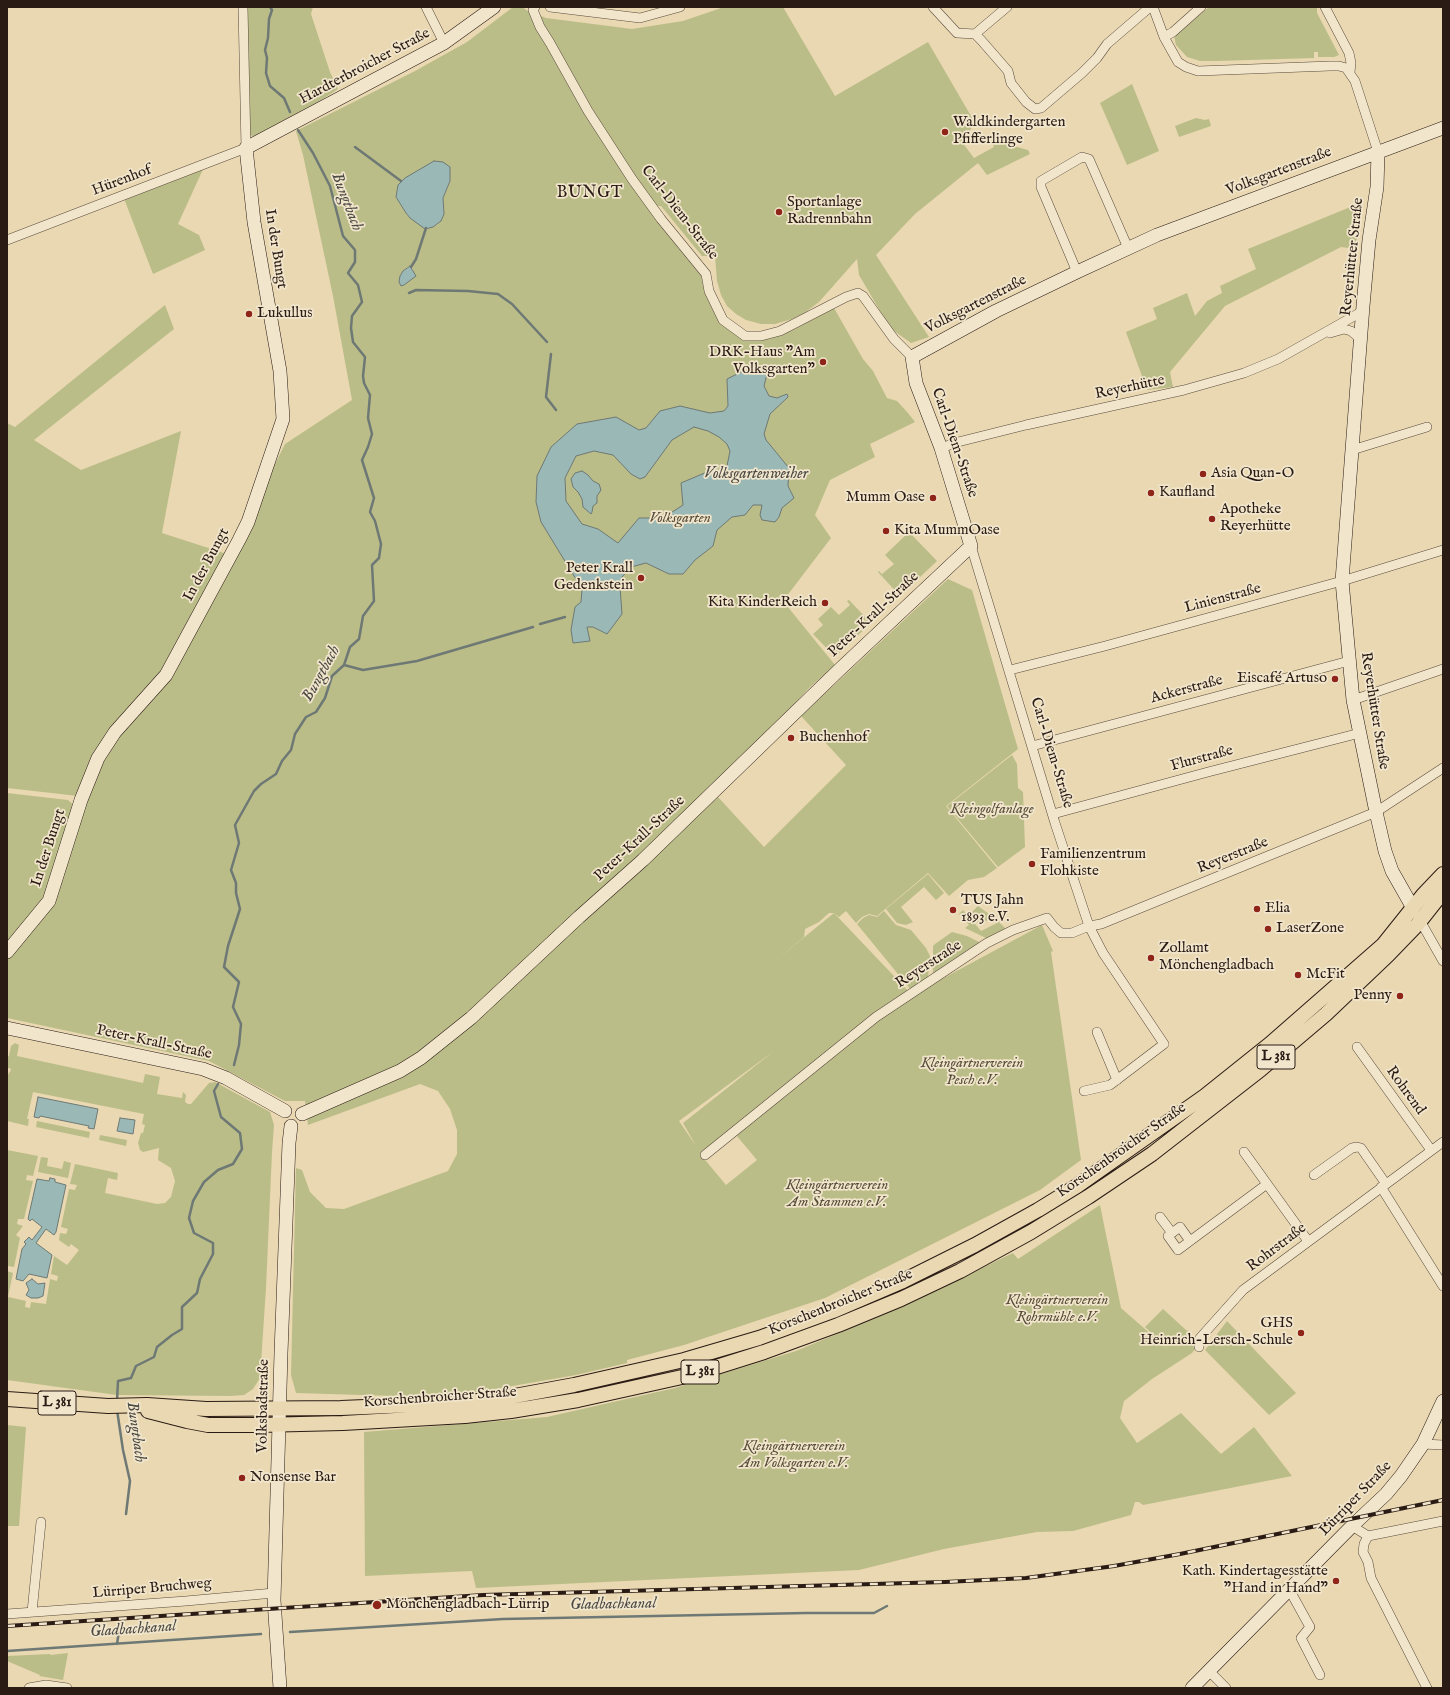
<!DOCTYPE html>
<html>
<head>
<meta charset="utf-8">
<style>
	body { margin:0 }
	#map { position:relative; width:1450px; height:1695px; overflow:hidden; background:#e9d8b1; font-family:"IM FELL English",serif }
	canvas { display:block }
	.frame { position:absolute; inset:0; border:8px solid #2b1b15; pointer-events:none }
</style>
</head>
<body>
<div id="map">
<canvas width="1450" height="1695"></canvas>
<div class="frame"></div>
</div>
<script>
const c = document.querySelector('canvas').getContext('2d');
c.lineJoin = 'round';
function fillPath(path, color) {
  c.fillStyle = color;
  c.fill(path, 'evenodd');
}
function poly(rows) {
  const path = new Path2D();
  for (const r of rows) {
    path.moveTo(r[0], r[1]);
    for (let i = 2; i < r.length; i += 2) path.lineTo(r[i], r[i + 1]);
  }
  return path;
}
function stroke(path, color, width, dash) {
  c.strokeStyle = color;
  c.lineWidth = width;
  c.lineCap = dash ? 'butt' : 'round';
  c.setLineDash(dash || []);
  c.stroke(path);
}
function drawText(font, color, halo, rows, align = 'center') {
  c.font = font + ' "IM FELL English",serif';
  c.lineWidth = 3.5;
  c.setLineDash([]);
  c.textBaseline = 'middle';
  c.strokeStyle = halo;
  c.fillStyle = color;
  for (const [text, x, y, turn = 0] of rows) {
    c.save();
    c.translate(x, y);
    c.rotate((+turn || 0) * Math.PI / 180);
    c.textAlign = isNaN(turn) ? turn : align;
    if (halo) c.strokeText(text, 0, 0);
    c.fillText(text, 0, 0);
    c.restore();
  }
}
fillPath(poly([
	[245,7,313,7,311,14,330,72,338,89,323,99,256,136,252,136,247,131],
	[513,7,523,7,526,10,546,18,632,29,683,21,724,7,783,7,835,96,928,42,975,123,962,142,974,158,994,147,991,140,1028,150,1030,154,987,175,978,163,915,214,876,255,929,337,911,343,890,328,859,275,857,259,819,302,803,314,792,319,775,324,761,324,746,320,736,314,727,306,721,295,717,281,715,256,702,256,661,206,652,206,706,274,715,306,745,336,791,331,834,308,863,359,873,371,887,398,897,401,908,413,915,422,870,444,875,457,830,480,815,515,831,538,783,601,835,665,810,687,711,794,715,800,718,797,764,847,846,765,801,716,948,579,972,590,1018,749,946,806,997,868,984,877,968,880,949,896,928,873,877,916,869,914,862,917,856,923,846,911,839,917,834,913,829,913,819,922,805,929,804,937,770,965,834,913,912,995,1042,925,1053,951,1051,952,1081,1160,1040,1190,825,1298,684,1345,627,1360,627,1363,576,1375,472,1393,395,1396,296,1393,291,1375,296,1168,302,1170,310,1192,326,1208,344,1209,448,1171,457,1154,457,1130,450,1109,438,1091,420,1084,308,1125,305,1101,285,1101,209,1061,7,1018,7,959,53,904,78,796,7,788,7,423,15,427,165,305,174,329,34,440,81,470,181,431,162,533,230,555,285,444,352,400,333,296,303,155,296,131,415,71,467,42],
	[405,178,450,181,443,198,444,214,437,225,426,228,408,216,396,197,398,185],
	[409,266,413,269,401,286,399,282,400,276,403,271],
	[774,1051,683,1123,696,1146,679,1121],
	[736,1135,757,1160,726,1185,701,1155],
	[1209,7,1317,7,1317,13,1339,55,1334,57,1318,57,1318,52,1314,52,1314,58,1217,61,1200,61,1187,57,1176,45,1174,36],
	[1132,84,1159,151,1127,165,1100,103],
	[1196,118,1205,120,1209,119,1211,126,1179,137,1175,126],
	[204,167,178,224,199,235,205,250,153,274,123,196],
	[1360,203,1356,249,1341,247,1225,306,1170,372,1173,387,1147,390,1126,332,1157,319,1153,308,1187,293,1195,316,1207,301,1222,293,1220,286,1256,269,1248,249],
	[909,532,937,561,900,596,878,572,879,571,882,574,894,564,885,555],
	[849,600,871,623,835,657,813,634,823,625,818,619,831,607,839,615,850,605,847,601],
	[1012,755,1017,764,1018,788,1023,792,1025,847,998,867,947,806],
	[7,793,68,800,75,806,44,898,7,942],
	[928,874,944,893,936,900,924,887,901,907,913,922,906,925,897,923,886,909],
	[978,906,993,917,979,925,970,914],
	[963,910,981,931,999,922,1006,929,989,939,986,938,965,928,969,925,959,914],
	[884,911,896,925,911,930,926,948,930,956,928,979,911,990,857,924,863,918,869,915,877,917],
	[952,932,967,936,983,944,933,976,933,946,935,944],
	[15,1043,19,1045,17,1056,143,1083,145,1074,160,1077,157,1094,182,1098,183,1092,186,1095,185,1102,188,1104,191,1104,209,1083,215,1082,270,1112,274,1125,272,1152,266,1288,260,1378,253,1389,244,1395,230,1396,117,1395,7,1380,7,1271,13,1273,8,1297,26,1301,25,1307,30,1308,31,1302,46,1304,50,1279,57,1281,58,1276,51,1274,54,1256,67,1265,79,1250,71,1244,69,1247,59,1240,60,1233,66,1234,68,1229,61,1227,69,1189,75,1190,77,1185,70,1184,75,1164,118,1173,117,1180,108,1178,105,1193,157,1204,165,1203,171,1197,175,1181,171,1168,158,1160,159,1148,143,1152,140,1150,138,1143,141,1133,143,1133,145,1125,142,1124,144,1114,33,1092,27,1119,29,1119,28,1126,7,1121,7,1076,11,1070,10,1068,7,1068,7,1057,9,1056,11,1046],
	[37,1121,90,1132,89,1138,36,1127],
	[100,1135,127,1140,126,1146,99,1140],
	[7,1150,38,1156,33,1176,27,1175,26,1180,33,1181,24,1219,18,1219,17,1224,23,1226,16,1235,20,1238,14,1267,8,1266,7,1269],
	[41,1157,48,1158,47,1166,62,1169,64,1161,71,1163,68,1178,38,1172],
	[1100,1205,1121,1308,1170,1351,1145,1327,1163,1309,1186,1330,1189,1331,1187,1336,1195,1349,1192,1353,1152,1379,1124,1401,1120,1418,1137,1443,1181,1413,1221,1454,1254,1427,1292,1476,1143,1505,1139,1502,1135,1502,1131,1515,1073,1531,1037,1532,944,1549,859,1570,476,1588,472,1571,365,1576,364,1432,547,1417,675,1388,796,1351,887,1313,1013,1253,1018,1259],
	[1227,1321,1296,1393,1269,1415,1205,1350],
	[7,1425,26,1427,19,1526,7,1526],
	[68,1653,63,1680,39,1676,40,1675,7,1661,7,1656,50,1654,51,1655]
]), '#bbbd88');
const water = poly([
	[434,161,443,162,450,167,450,181,443,198,444,214,441,221,433,227,425,229,410,218,406,213,396,197,398,185,405,178,434,161],
	[410,266,416,276,404,285,401,286,399,282,400,276,403,271,410,266],
	[770,365,773,366,775,370,767,374,764,386,769,396,777,398,787,394,788,397,770,414,764,434,766,440,789,468,788,486,794,498,782,508,779,517,775,522,762,520,760,515,762,505,753,505,745,515,732,517,717,530,713,546,695,560,683,574,669,574,646,563,631,567,622,577,620,587,622,614,607,634,593,627,587,627,590,641,573,643,571,630,575,607,581,602,582,589,541,522,536,502,537,476,551,447,577,424,616,417,639,430,646,428,660,411,680,406,710,413,724,411,728,406,727,379,743,371,763,370,770,365],
	[694,427,708,431,719,437,727,444,730,451,727,466,721,472,714,469,681,483,683,505,663,518,639,518,618,543,598,529,582,524,566,501,565,478,576,456,594,451,613,455,631,474,640,479,645,477,672,440,694,427],
	[582,471,588,475,593,481,599,484,601,490,597,496,597,503,593,506,592,512,591,514,583,507,582,499,578,492,573,487,571,479,575,473,582,471],
	[38,1097,98,1109,94,1129,88,1128,89,1126,40,1116,39,1118,34,1117,38,1097],
	[120,1118,135,1120,133,1134,117,1131,120,1118],
	[50,1178,55,1179,55,1182,66,1185,56,1232,54,1235,46,1229,36,1243,52,1255,47,1278,29,1274,23,1281,16,1279,22,1249,26,1244,24,1242,29,1237,32,1240,42,1227,32,1219,30,1221,28,1219,37,1179,49,1181,50,1178],
	[32,1279,38,1284,45,1283,43,1296,38,1298,31,1298,26,1295,29,1290,26,1283,32,1279]
]);
fillPath(water, '#9ab8b5');
stroke(water, '#6e7975', 1);
stroke(poly([
	[270,7,272,10,269,19,268,38,265,50,267,58,266,73,270,86,284,98,290,112],
	[355,147,401,181],
	[411,267,416,259,426,228],
	[409,293,416,290,468,291,498,294,512,304,547,342],
	[551,354,546,397,556,410],
	[540,624,565,617],
	[344,665,363,670,417,661,533,627],
	[234,1065,239,1045,241,1024,233,1007,239,982,224,967,228,946,240,909,236,893,236,883,231,870,239,843,235,825,254,791,261,784,276,774,282,761,291,750,295,734,306,717,316,712,325,698,332,676,344,665,350,647,359,639,363,616,374,601,372,565,379,558,381,544,375,521,370,512,374,498,362,460,368,447,372,434,368,418,370,395,364,383,363,376,365,357,353,342,351,328,352,316,362,302,358,285,348,273,355,262,355,250,343,236,330,186,313,153,298,130],
	[117,1401,118,1381,131,1378,136,1366,154,1357,157,1347,172,1335,182,1329,182,1307,197,1293,200,1279,213,1254,213,1243,194,1233,189,1218,193,1201,204,1182,218,1170,233,1164,242,1149,240,1133,221,1117,214,1091,218,1084],
	[117,1410,123,1450,130,1481,126,1514],
	[290,1632,503,1619,806,1613,874,1613,887,1606],
	[117,1644,119,1631],
	[7,1651,261,1634]
]), '#6e7975', 2.5);
const street = poly([
	[426,7,444,43],
	[535,7,533,10,540,27,550,43,588,111,632,179,661,219,706,274,709,291,723,320,745,336,761,336,780,331,846,297,858,293,863,296,894,339,912,357],
	[550,7,640,18,680,7],
	[933,7,957,33,975,34,981,40,1008,71,1011,83,1026,102,1035,109,1041,108,1082,73,1097,58,1107,44,1150,7],
	[1153,7,1164,37,1178,62,1186,67,1198,71,1330,66,1339,66,1346,68,1355,81,1378,152],
	[1325,7,1349,53,1351,63,1350,72],
	[975,34,1007,7],
	[1164,37,1173,32,1201,7],
	[7,240,246,148,243,7],
	[1077,272,1041,187,1041,181,1082,157,1089,159,1128,248],
	[1330,333,1344,329,1351,331,1357,336,1360,343],
	[941,448,958,442,1026,425,1184,390,1244,373,1278,359,1363,311],
	[1352,450,1427,427],
	[971,546,1055,823,1089,926,1103,953,1164,1044,1110,1085,1084,1091],
	[1010,670,1105,646,1342,581,1443,550],
	[1353,700,1443,669],
	[1032,746,1349,661],
	[1053,814,1208,772,1360,733],
	[1418,917,1443,961],
	[1097,1032,1117,1080],
	[1357,1047,1431,1150],
	[1244,1152,1308,1241],
	[705,1155,876,1017,987,943,1013,930,1047,918,1054,927,1061,933,1072,933,1089,926,1101,924,1376,812,1443,768],
	[1314,1175,1352,1148,1357,1147,1361,1148,1386,1184],
	[1381,1187,1443,1286],
	[1160,1217,1172,1233],
	[1190,1241,1178,1250,1168,1236,1180,1227,1190,1241,1267,1184],
	[1199,1347,1200,1338,1243,1290,1443,1142],
	[1423,1444,1443,1445],
	[1352,1526,1368,1536,1443,1521],
	[1368,1536,1364,1544,1363,1552,1368,1562,1371,1578,1427,1688],
	[1289,1589,1310,1627,1301,1638,1320,1675],
	[32,1612,41,1522],
	[7,1614,186,1601,274,1593],
	[1209,1671,1226,1688],
	[29,1688,46,1685,67,1688]
]);
const secondary = poly([
	[1378,152,1377,187,1369,240,1363,306,1342,581,1353,700,1376,812,1385,851,1392,871,1413,908],
	[7,952,49,901,81,800,98,758,115,732,166,675,239,540,248,522,283,419,280,371,254,222,246,148,444,43,494,7],
	[7,1028,203,1069,226,1078,285,1111],
	[302,1114,400,1071,421,1058,471,1018,579,917,643,860,838,671,971,546,941,448,916,383,912,357,996,311,1077,272,1157,235,1443,128],
	[280,1688,274,1600,281,1353,289,1143,291,1126],
	[1192,1688,1352,1526,1386,1494,1401,1476,1423,1444,1443,1401]
]);
const primary = poly([
	[7,1399,108,1406,147,1405,206,1409,341,1408,462,1403,509,1397,574,1385,684,1360,759,1338,833,1311,903,1281,975,1245,1038,1210,1077,1186,1205,1096,1270,1044,1383,945,1423,895,1443,874],
	[148,1411,187,1421,208,1425,259,1425,343,1423,465,1416,511,1411,578,1400,691,1375,764,1352,838,1325,901,1299,960,1271,1031,1232,1088,1197,1152,1154,1260,1070,1326,1014,1388,955,1417,925,1443,892]
]);
stroke(street, '#5a4a3c', 10);
stroke(secondary, '#2b1b15', 14);
stroke(primary, '#2b1b15', 16);
stroke(street, '#f1e6cc', 9);
stroke(secondary, '#f1e6cc', 13);
stroke(primary, '#e9d8b1', 14);
const rail = poly([
	[7,1626,483,1595,945,1582,1026,1578,1114,1566,1180,1554,1443,1500]
]);
stroke(rail, '#2b1b15', 4);
stroke(rail, '#f1e6cc', 2.5, [8]);
for (const [x, y, r, color] of [
	[945,132,4,"#8f2418"],
	[779,212,4,"#8f2418"],
	[249,314,4,"#8f2418"],
	[823,362,4,"#8f2418"],
	[1203,474,4,"#8f2418"],
	[1151,493,4,"#8f2418"],
	[933,498,4,"#8f2418"],
	[1212,519,4,"#8f2418"],
	[886,531,4,"#8f2418"],
	[641,578,4,"#8f2418"],
	[825,603,4,"#8f2418"],
	[1335,679,4,"#8f2418"],
	[791,738,4,"#8f2418"],
	[1032,864,4,"#8f2418"],
	[1257,909,4,"#8f2418"],
	[953,910,4,"#8f2418"],
	[1268,929,4,"#8f2418"],
	[1151,958,4,"#8f2418"],
	[1298,975,4,"#8f2418"],
	[1400,996,4,"#8f2418"],
	[1301,1333,4,"#8f2418"],
	[242,1478,4,"#8f2418"],
	[1336,1581,4,"#8f2418"],
	[377,1605,5,"#8f2418"]
]) {
  const dot = new Path2D();
  dot.arc(x, y, r, 0, 2 * Math.PI);
  c.fillStyle = color;
  c.fill(dot);
  stroke(dot, '#f1e6cc', 1.5);
}
for (const [x, y, w] of [
	[1276,1057,38],
	[700,1372,38],
	[57,1403,38]
]) {
  const box = new Path2D();
  box.roundRect(x - w / 2, y - 12, w, 24, 3);
  c.fillStyle = '#f1e6cc';
  c.fill(box);
  stroke(box, '#2b1b15', 1);
}
drawText('bold 14px', '#2b1b15', null, [
	["L 381",1276,1057],
	["L 381",700,1372],
	["L 381",57,1403]
]);
drawText('15px', '#2b1b15', '#f1e6cc', [
	["Hardterbroicher Straße",365,67,-28],
	["Volksgartenstraße",1279,172,-21],
	["Hürenhof",122,181,-21],
	["Carl-Diem-Straße",679,213,52],
	["In der Bungt",275,249,81],
	["Reyerhütter Straße",1353,257,-84],
	["Volksgartenstraße",976,305,-27],
	["Reyerhütte",1130,388,-12],
	["Carl-Diem-Straße",954,443,71],
	["In der Bungt",207,565,-62],
	["Linienstraße",1223,599,-15],
	["Peter-Krall-Straße",874,615,-43],
	["Ackerstraße",1187,690,-15],
	["Reyerhütter Straße",1374,711,81],
	["Carl-Diem-Straße",1051,753,73],
	["Flurstraße",1202,759,-15],
	["Peter-Krall-Straße",640,839,-43],
	["In der Bungt",49,848,-72],
	["Reyerstraße",1233,856,-22],
	["Reyerstraße",929,965,-33],
	["Peter-Krall-Straße",154,1043,12],
	["Rohrend",1405,1091,54],
	["Korschenbroicher Straße",1122,1151,-35],
	["Rohrstraße",1277,1248,-37],
	["Korschenbroicher Straße",841,1303,-22],
	["Korschenbroicher Straße",440,1398,-4],
	["Volksbadstraße",264,1406,-89],
	["Lürriper Straße",1356,1499,-46],
	["Lürriper Bruchweg",152,1589,-5]
]);
drawText('15px', '#2b1b15', '#f1e6cc', [
	["Waldkindergarten",953,123],
	["Pfifferlinge",953,140],
	["Sportanlage",787,203],
	["Radrennbahn",787,220],
	["Lukullus",257,314],
	["DRK-Haus \"Am",815,353,"right"],
	["Volksgarten\"",815,370,"right"],
	["Asia Quan-O",1211,474],
	["Kaufland",1159,493],
	["Mumm Oase",925,498,"right"],
	["Apotheke",1220,510],
	["Reyerhütte",1220,527],
	["Kita MummOase",894,531],
	["Peter Krall",633,569,"right"],
	["Gedenkstein",633,586,"right"],
	["Kita KinderReich",817,603,"right"],
	["Eiscafé Artuso",1327,679,"right"],
	["Buchenhof",799,738],
	["Familienzentrum",1040,855],
	["Flohkiste",1040,872],
	["TUS Jahn",961,901],
	["1893 e.V.",961,918],
	["Elia",1265,909],
	["LaserZone",1276,929],
	["Zollamt",1159,949],
	["Mönchengladbach",1159,966],
	["McFit",1306,975],
	["Penny",1392,996,"right"],
	["GHS",1293,1324,"right"],
	["Heinrich-Lersch-Schule",1293,1341,"right"],
	["Nonsense Bar",250,1478],
	["Kath. Kindertagesstätte",1328,1572,"right"],
	["\"Hand in Hand\"",1328,1589,"right"],
	["Mönchengladbach-Lürrip",386,1605]
], 'left');
drawText('italic 15px', '#564c38', '#f1e6cc', [
	["Volksgarten",680,519],
	["Kleingolfanlage",992,810],
	["Kleingärtnerverein",972,1064],
	["Pesch e.V.",972,1081],
	["Kleingärtnerverein",837,1186],
	["Am Stammen e.V.",837,1203],
	["Kleingärtnerverein",1057,1301],
	["Rohrmühle e.V.",1057,1318],
	["Kleingärtnerverein",794,1447],
	["Am Volksgarten e.V.",794,1464]
]);
c.letterSpacing = '1px';
drawText('16px', '#2b1b15', '#f1e6cc', [
	["BUNGT",590,194]
]);
c.letterSpacing = '0px';
drawText('italic 16px', '#4c4a45', '#f1e6cc', [
	["Bungtbach",346,202,69],
	["Volksgartenweiher",756,475],
	["Bungtbach",322,674,-61],
	["Bungtbach",135,1432,82],
	["Gladbachkanal",613,1605,-1],
	["Gladbachkanal",133,1630,-4]
]);
</script>
</body>
</html>
